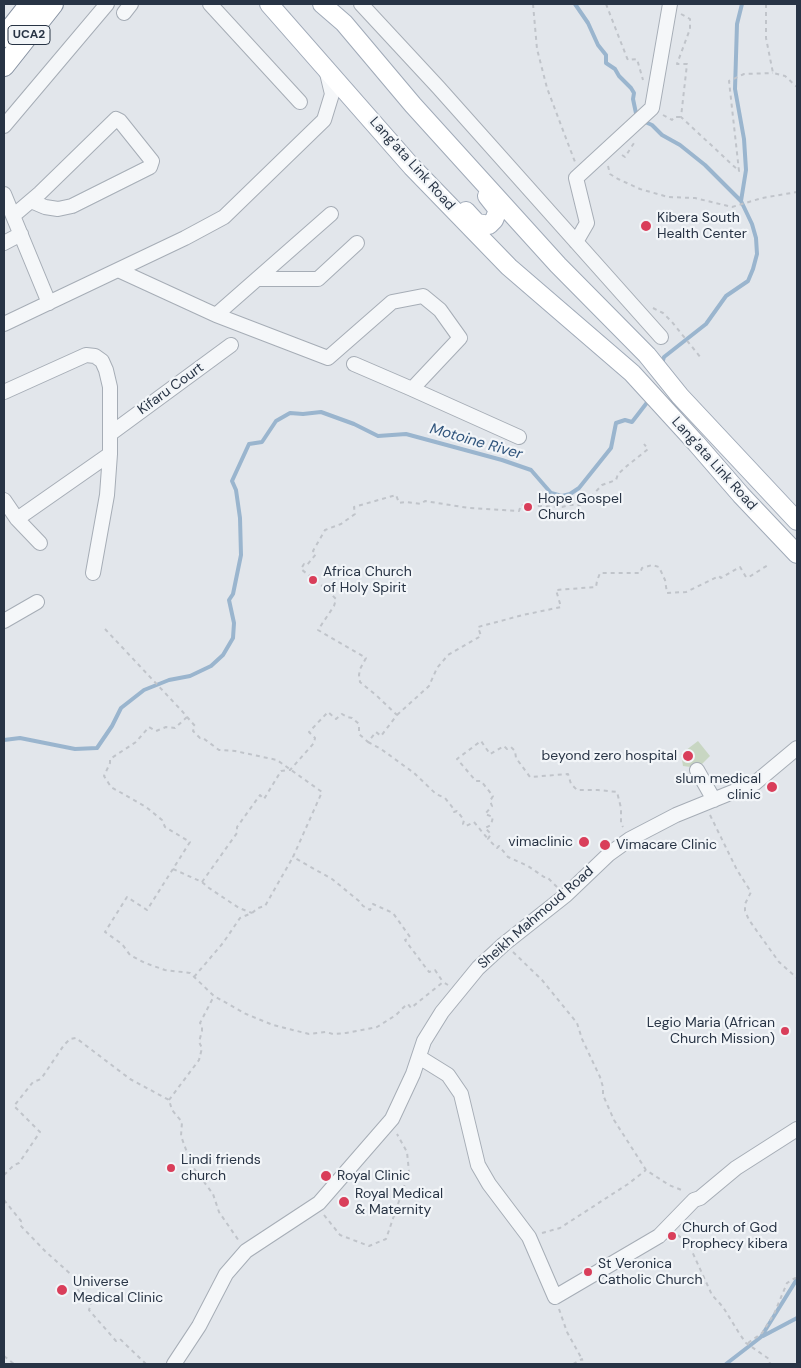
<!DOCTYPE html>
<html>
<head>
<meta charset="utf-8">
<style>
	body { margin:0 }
	#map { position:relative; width:801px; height:1368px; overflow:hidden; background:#e2e6eb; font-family:"DM Sans",sans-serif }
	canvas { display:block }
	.frame { position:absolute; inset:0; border:5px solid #283445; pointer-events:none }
</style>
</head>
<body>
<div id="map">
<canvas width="801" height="1368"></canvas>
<div class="frame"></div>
</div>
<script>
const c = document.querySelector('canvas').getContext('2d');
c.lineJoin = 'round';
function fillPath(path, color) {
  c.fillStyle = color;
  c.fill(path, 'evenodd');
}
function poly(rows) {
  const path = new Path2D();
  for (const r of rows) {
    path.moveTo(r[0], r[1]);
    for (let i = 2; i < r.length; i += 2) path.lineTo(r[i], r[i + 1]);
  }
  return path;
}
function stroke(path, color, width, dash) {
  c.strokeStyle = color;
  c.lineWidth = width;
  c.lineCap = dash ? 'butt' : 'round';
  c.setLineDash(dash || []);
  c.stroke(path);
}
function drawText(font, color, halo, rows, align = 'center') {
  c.font = font + ' "DM Sans",sans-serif';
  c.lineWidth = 4.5;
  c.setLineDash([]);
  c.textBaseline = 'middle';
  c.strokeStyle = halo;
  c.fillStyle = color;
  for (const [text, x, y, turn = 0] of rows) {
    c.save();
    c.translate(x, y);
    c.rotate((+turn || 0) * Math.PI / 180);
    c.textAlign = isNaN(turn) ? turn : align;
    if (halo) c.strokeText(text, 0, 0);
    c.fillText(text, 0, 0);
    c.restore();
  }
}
fillPath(poly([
	[698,741,710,756,698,768,683,766,681,754]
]), '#c8d6c2');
stroke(poly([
	[575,4,588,23,598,45,606,55,606,63,615,69,619,76,631,88,634,93,633,99,637,118],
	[643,121,652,125,662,135,680,145,705,165,741,201,752,224,756,238,757,254,753,269,748,281,726,296,706,324,664,357,661,366],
	[741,201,746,170,744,139,735,89,737,24,742,4],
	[4,740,20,738,75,749,97,748,112,726,121,708,144,690,169,680,190,676,211,666,223,655,233,638,234,623,229,600,233,594,241,555,240,518,236,490,232,481,249,444,262,442,276,421,290,413,303,414,321,412,354,424,378,436,406,434,502,460,531,470,551,493,562,496,570,494,579,488,611,448,616,423,625,420,632,422,649,400],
	[763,1336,797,1318],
	[726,1364,761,1337,797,1279]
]), '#9ab5ce', 4);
const minor = poly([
	[210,4,300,102],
	[361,4,438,87,661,337],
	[124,13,131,4],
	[4,126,107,4],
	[4,194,49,303],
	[13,216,40,193,116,119,120,121,152,161,150,167,72,206,58,209,45,207,31,201],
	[576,242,587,223,576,178,652,108,670,4],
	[4,243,21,234],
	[118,270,216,315,328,358,392,302,423,296,440,310,460,338,412,389,354,364],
	[257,279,318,279,357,243],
	[216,315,331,214],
	[4,324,185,238,224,217,324,120,332,94,326,69],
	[412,389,519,437],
	[4,392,86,355,95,356,102,361,106,370,110,387,110,454,107,495,93,573],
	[110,434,231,345],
	[4,500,17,519,40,543],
	[17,519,110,454],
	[4,621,37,602],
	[697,770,714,800],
	[419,1057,448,1075,461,1094,478,1165,489,1184,529,1237,555,1297,659,1236,694,1200,700,1198,736,1168,797,1129],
	[174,1364,199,1326,226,1274,246,1251,319,1203,392,1119,413,1074,424,1041,442,1012,478,968,504,944,566,895,609,854,630,839,676,815,755,783,797,748]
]);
const major = poly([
	[269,4,412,167,509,267,632,373,696,443,741,495,797,554],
	[322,4,344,23,413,105,558,265,647,355,680,396,797,521],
	[466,211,477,223,489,225,494,220,498,210,487,196]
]);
const highway = poly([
	[4,37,30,4],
	[4,66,53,4]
]);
stroke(minor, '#a6adb6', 16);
stroke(major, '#a0aab8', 20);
stroke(highway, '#8893a3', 22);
stroke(poly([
	[533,4,537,49,547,88,575,162],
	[606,4,627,58,628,60,637,59,643,80],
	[766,4,766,38,773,73,785,76,797,87],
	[681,14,690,19,690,29,677,64,687,64,681,117,739,171,729,81,744,74,773,73],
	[663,115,672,120,674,117,680,117],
	[622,155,625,157,634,143],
	[608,166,610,174,618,179,640,189,668,197,695,198,732,207,762,198,797,192],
	[653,308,663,313,672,322,701,358],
	[105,629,181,710,195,726,193,731,200,738,203,738,219,750,235,751,277,760,322,792,293,857,332,879,359,901,363,906,370,910,373,904,393,913,410,937,405,940,429,972,435,970,443,982],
	[397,715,429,686,437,668,448,655,481,636,478,627,523,615,561,607,556,590,596,587,597,581,600,573,640,573,642,568,652,565,659,567,665,580,667,593,686,592,719,576,721,578,740,567,746,577,749,577,768,565],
	[187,717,175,728,166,727,156,731,149,727,136,742,110,759,110,763,104,776,111,787,146,807,162,820,165,827,190,842,147,910,127,897,105,932,122,944,130,955,145,963,165,970,190,973,214,996,246,1014,273,1025,309,1034,326,1032,333,1034,346,1033,377,1027,396,1015,405,1006,408,1004,411,1008,443,982,448,985],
	[368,742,381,749,414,773,436,794,445,798,453,808,454,812,457,811,464,820,463,824,466,826,474,822,488,839],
	[710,815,737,870,751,892,745,904,745,911,749,920,779,962,797,978],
	[173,869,202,882,209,888,239,908,252,913],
	[202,882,237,833,237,827,260,795,264,799,281,771,290,770,314,743,315,738,309,732,328,712,336,719,342,714,347,717,352,718,359,724,359,734,368,742,376,732,381,736,397,715,377,696,360,682,359,675,360,669,366,658,318,630,334,606,336,599,326,589,301,569,304,564,307,565,316,554,313,551,325,530,341,524,355,514,354,507,396,495,399,503,406,502,421,504,425,501,469,508,503,510,519,511,521,505,562,507,569,505,580,505,589,499,602,485,616,480,618,474,628,465,648,449,644,444],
	[557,887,547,877,544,877,528,866,508,857,499,846,497,848,488,839,491,834,485,828,491,825,493,817,485,814,492,806,490,801,493,796,481,781,476,781,457,759,481,741,490,754,504,746,507,749,511,747,515,751,516,758,530,777,568,774,571,784,577,790,598,790,617,792,621,808,621,823,623,827],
	[513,952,542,980,577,1023,582,1039,600,1077,603,1087,603,1095,614,1120,646,1170,669,1185,684,1191],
	[194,977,223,943,240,918,252,913,258,908,265,906,293,857],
	[169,1100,199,1060,202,1048,199,1042,202,1031,202,1025,200,1023,214,996],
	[4,1175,14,1165,19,1163,40,1132,14,1106,33,1082,41,1079,64,1045,70,1039,76,1038,130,1079,169,1100,172,1110,182,1122,181,1136,192,1166,213,1194,219,1212,239,1241],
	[4,1200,21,1221,20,1225,45,1251,75,1278,75,1287,91,1304,89,1310,116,1341,120,1339,146,1364],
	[324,1215,340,1235,369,1246,386,1239,409,1172,407,1152,397,1134],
	[542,1233,560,1228,628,1184,646,1170],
	[678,1235,690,1247,712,1295,723,1307,739,1333,746,1343,769,1359,770,1364],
	[559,1309,567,1332,582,1359],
	[748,1343,762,1333,774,1314,787,1283,795,1278,796,1281,797,1279],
	[4,1356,14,1364],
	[573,1364,582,1359,583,1364]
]), '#c0c4ca', 2, [4, 4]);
stroke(minor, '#f5f7f9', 14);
stroke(major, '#fff', 18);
stroke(highway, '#fff', 20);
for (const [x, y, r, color] of [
	[646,226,6,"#d93e5a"],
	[528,507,5,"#d93e5a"],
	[313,580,5,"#d93e5a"],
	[688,756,6,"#d93e5a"],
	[772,787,6,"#d93e5a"],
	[584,842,6,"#d93e5a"],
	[605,845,6,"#d93e5a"],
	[785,1031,5,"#d93e5a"],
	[171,1168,5,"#d93e5a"],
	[326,1176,6,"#d93e5a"],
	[344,1202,6,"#d93e5a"],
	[672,1236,5,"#d93e5a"],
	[588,1272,5,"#d93e5a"],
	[62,1290,6,"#d93e5a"]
]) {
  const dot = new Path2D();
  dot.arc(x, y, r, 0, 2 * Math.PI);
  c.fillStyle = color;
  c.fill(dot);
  stroke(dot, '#f2f5f8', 2);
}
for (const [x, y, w] of [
	[29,35,42]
]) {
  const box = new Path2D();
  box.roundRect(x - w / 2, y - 9.5, w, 19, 4);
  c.fillStyle = '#f2f5f8';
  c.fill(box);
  stroke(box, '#283445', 1);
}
drawText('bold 12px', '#283445', null, [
	["UCA2",29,35]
]);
drawText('14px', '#283445', '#f2f5f8', [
	["Lang'ata Link Road",412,164,48],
	["Kifaru Court",171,389,-36],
	["Lang'ata Link Road",714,464,48],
	["Sheikh Mahmoud Road",536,918,-41]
]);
drawText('14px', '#283445', '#f2f5f8', [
	["Kibera South",657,218],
	["Health Center",657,234],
	["Hope Gospel",538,499],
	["Church",538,515],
	["Africa Church",323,572],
	["of Holy Spirit",323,588],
	["beyond zero hospital",677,756,"right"],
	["slum medical",761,779,"right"],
	["clinic",761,795,"right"],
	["vimaclinic",573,842,"right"],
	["Vimacare Clinic",616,845],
	["Legio Maria (African",775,1023,"right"],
	["Church Mission)",775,1039,"right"],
	["Lindi friends",181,1160],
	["church",181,1176],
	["Royal Clinic",337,1176],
	["Royal Medical",355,1194],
	["& Maternity",355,1210],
	["Church of God",682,1228],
	["Prophecy kibera",682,1244],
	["St Veronica",598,1264],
	["Catholic Church",598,1280],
	["Universe",73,1282],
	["Medical Clinic",73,1298]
], 'left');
drawText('italic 15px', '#2f547c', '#f2f5f8', [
	["Motoine River",476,442,16]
]);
</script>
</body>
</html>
